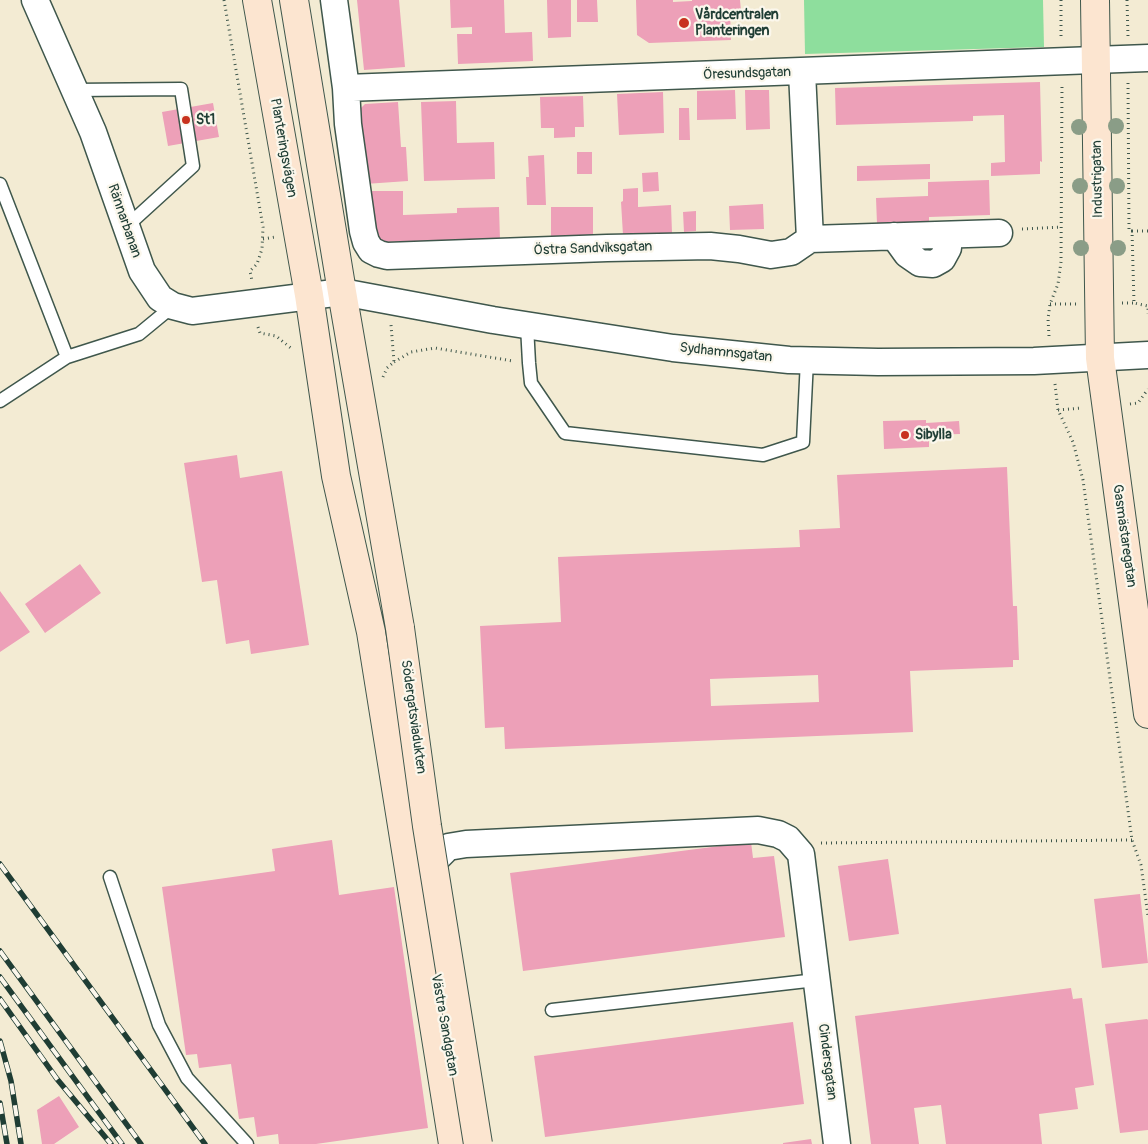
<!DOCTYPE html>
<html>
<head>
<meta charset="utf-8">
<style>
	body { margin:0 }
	canvas { display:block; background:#f3ebd3 }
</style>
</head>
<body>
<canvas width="1148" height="1144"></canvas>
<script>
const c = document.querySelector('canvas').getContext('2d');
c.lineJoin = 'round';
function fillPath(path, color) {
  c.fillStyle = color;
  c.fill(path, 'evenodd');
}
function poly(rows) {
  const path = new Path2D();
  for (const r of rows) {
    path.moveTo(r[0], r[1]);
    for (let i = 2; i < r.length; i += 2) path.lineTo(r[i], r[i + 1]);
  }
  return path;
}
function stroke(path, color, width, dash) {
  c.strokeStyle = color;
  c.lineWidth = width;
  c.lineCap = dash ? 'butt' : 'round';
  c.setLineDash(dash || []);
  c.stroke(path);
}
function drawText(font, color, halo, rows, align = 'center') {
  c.font = font + ' Pangolin,sans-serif';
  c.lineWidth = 4.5;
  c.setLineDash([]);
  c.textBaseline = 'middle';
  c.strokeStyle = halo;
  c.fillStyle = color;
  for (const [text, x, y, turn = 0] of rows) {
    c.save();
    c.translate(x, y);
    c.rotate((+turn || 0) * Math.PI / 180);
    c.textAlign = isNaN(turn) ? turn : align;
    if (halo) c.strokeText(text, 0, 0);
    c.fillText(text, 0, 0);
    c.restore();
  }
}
fillPath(poly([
	[804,0,1043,0,1044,47,805,54]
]), '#8ede9d');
fillPath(poly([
	[357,0,399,0,405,67,364,70],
	[450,0,504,0,505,33,532,32,533,61,458,64,457,34,472,34,472,27,451,28],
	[547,0,571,0,571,37,548,38],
	[577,0,597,0,598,22,577,22],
	[636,0,673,0,673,2,692,1,692,0,740,0,741,11,730,11,731,40,649,43,637,35],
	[1040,82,1042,162,1040,161,1040,174,991,176,991,163,1005,162,1004,115,973,116,973,121,836,125,835,88],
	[735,90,736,119,697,120,697,91],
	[745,90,769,90,770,129,746,130],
	[663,92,664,133,619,135,617,94],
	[583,96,584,127,575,127,575,137,554,138,554,128,541,128,540,97],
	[456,101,457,143,494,142,495,179,424,181,421,102],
	[398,102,401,147,406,147,408,181,365,184,361,108,365,104],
	[213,103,219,137,168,146,162,112],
	[679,108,689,108,690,140,679,140],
	[577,152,592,152,592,174,577,174],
	[544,155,546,205,527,205,526,177,529,177,528,156],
	[930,164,930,179,857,181,857,166],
	[658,172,659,191,643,192,642,173],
	[989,180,990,215,929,217,929,223,877,224,876,198,928,196,928,182],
	[638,188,638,207,671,205,672,233,623,235,621,202,623,201,623,189],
	[368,191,403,191,403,215,457,213,457,208,499,207,500,240,374,242],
	[763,204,764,229,730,230,729,206],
	[551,207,593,207,593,236,551,237],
	[696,211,696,231,684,232,683,212],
	[926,420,926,423,959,421,960,434,929,435,929,447,884,449,883,421],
	[237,455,240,478,282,471,309,645,251,654,249,640,226,644,217,580,202,582,184,463],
	[1007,467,1013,606,1017,606,1019,660,1013,660,1013,667,910,671,913,732,505,749,504,727,485,728,480,626,561,622,558,557,800,547,799,530,840,528,837,475],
	[818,675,819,702,711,706,710,679],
	[80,564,101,593,45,633,25,604],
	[0,591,30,632,0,652],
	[332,840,339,895,394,887,428,1128,316,1144,279,1144,278,1134,257,1137,254,1117,239,1119,231,1064,199,1068,197,1054,186,1055,162,887,275,871,272,849],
	[751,842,753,858,774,856,785,937,523,971,510,873],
	[888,859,899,934,849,941,838,866],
	[1140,894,1148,963,1102,968,1094,899],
	[1071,988,1073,999,1082,998,1094,1085,1075,1088,1078,1109,1039,1114,1042,1144,946,1144,941,1105,914,1108,919,1144,871,1144,855,1016],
	[1147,1019,1148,1020,1148,1130,1120,1133,1105,1024],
	[793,1022,804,1104,545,1137,534,1056],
	[59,1096,79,1127,54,1144,42,1144,37,1110],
	[811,1139,812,1144,783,1144,783,1143]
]), '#eda0b8');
const lane = poly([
	[75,90,181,89,193,166,126,227],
	[0,184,67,357,0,401],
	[527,326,529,363,531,383,565,433,763,455,803,442,807,360],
	[67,357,139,334,173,306],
	[110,877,159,1025,187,1078,247,1144],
	[552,1010,816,980]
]);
const street = poly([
	[35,0,93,132,142,271,160,298,173,306,192,311,342,292,493,320,673,348,789,360,878,362,1034,361,1148,355],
	[334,0,346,88,348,124,363,231,366,242,371,250,379,254,387,256,607,248,710,246,739,249,771,255,791,252,810,239,999,233],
	[802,72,810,239],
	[346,88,1148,58],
	[894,236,907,254,920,263,933,264,942,259,948,248,947,235],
	[426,879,432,863,448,847,466,844,758,830,778,834,788,839,801,854,837,1144]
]);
const secondary = poly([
	[257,0,309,295,336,476,371,632,453,1144],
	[294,0,342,292,400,628],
	[1095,0,1100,358,1148,714]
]);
stroke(lane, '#3f574c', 15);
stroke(street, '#3f574c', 29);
stroke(secondary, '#3f574c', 30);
stroke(poly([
	[224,0,263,227,262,249,257,264,250,271,252,281],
	[1061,0,1061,38],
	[1127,0,1128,37],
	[1128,83,1129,231,1132,231],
	[1022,229,1061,227],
	[1148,231,1132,231,1134,303,1148,306,1148,314],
	[263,239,275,237],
	[1122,303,1134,303],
	[1050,304,1076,304],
	[258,327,260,333,276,336,292,349],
	[1049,336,1048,319,1050,304,1058,284,1061,262,1062,84],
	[394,362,411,352,435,348,513,361],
	[383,377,387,368,394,362,391,325],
	[1055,384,1058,410,1073,442,1083,480,1132,840,1141,865,1148,916],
	[1130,404,1138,403,1148,389],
	[1058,410,1082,408],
	[821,843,1132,840]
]), '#3f574c', 3, [1, 4]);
stroke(lane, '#fff', 12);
stroke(street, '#fff', 26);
stroke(secondary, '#fce5d0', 28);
const rail = poly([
	[0,864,205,1144],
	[0,951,141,1144],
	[0,977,122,1144],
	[0,999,57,1079,111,1144],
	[0,1041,11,1081,21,1144],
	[0,1103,7,1144]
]);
stroke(rail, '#1f3d34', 5.5);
stroke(rail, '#fbf7ec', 4, [11]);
const secondaryBridge = poly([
	[400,628,427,826,478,1144]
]);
stroke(secondaryBridge, '#3f574c', 30, []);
stroke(secondaryBridge, '#fce5d0', 28);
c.fillStyle = '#8a9d87';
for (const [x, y] of [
	[1116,126],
	[1079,127],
	[1080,186],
	[1117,186],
	[1081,248],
	[1118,248]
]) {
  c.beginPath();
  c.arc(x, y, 8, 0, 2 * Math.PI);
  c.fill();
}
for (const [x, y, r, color] of [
	[684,23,6,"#c8321e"],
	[186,120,5,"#c8321e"],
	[905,435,5,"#c8321e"]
]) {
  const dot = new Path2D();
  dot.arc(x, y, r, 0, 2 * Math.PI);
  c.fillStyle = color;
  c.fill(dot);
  stroke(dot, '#fbf7ec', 2);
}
drawText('bold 14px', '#1f3d34', '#fbf7ec', [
	["Vårdcentralen",695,15],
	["Planteringen",695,31],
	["St1",196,120],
	["Sibylla",915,435]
], 'left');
drawText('14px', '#1f3d34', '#fbf7ec', [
	["Öresundsgatan",747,74,-2],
	["Planteringsvägen",283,148,80],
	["Industrigatan",1098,179,-91],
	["Rännarbanan",124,221,71],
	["Östra Sandviksgatan",593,249,-2],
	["Sydhamnsgatan",726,353,6],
	["Gasmästaregatan",1124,536,82],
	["Södergatsviadukten",413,717,82],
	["Västra Sandgatan",444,1025,80],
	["Cindersgatan",827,1062,83]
]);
</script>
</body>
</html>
